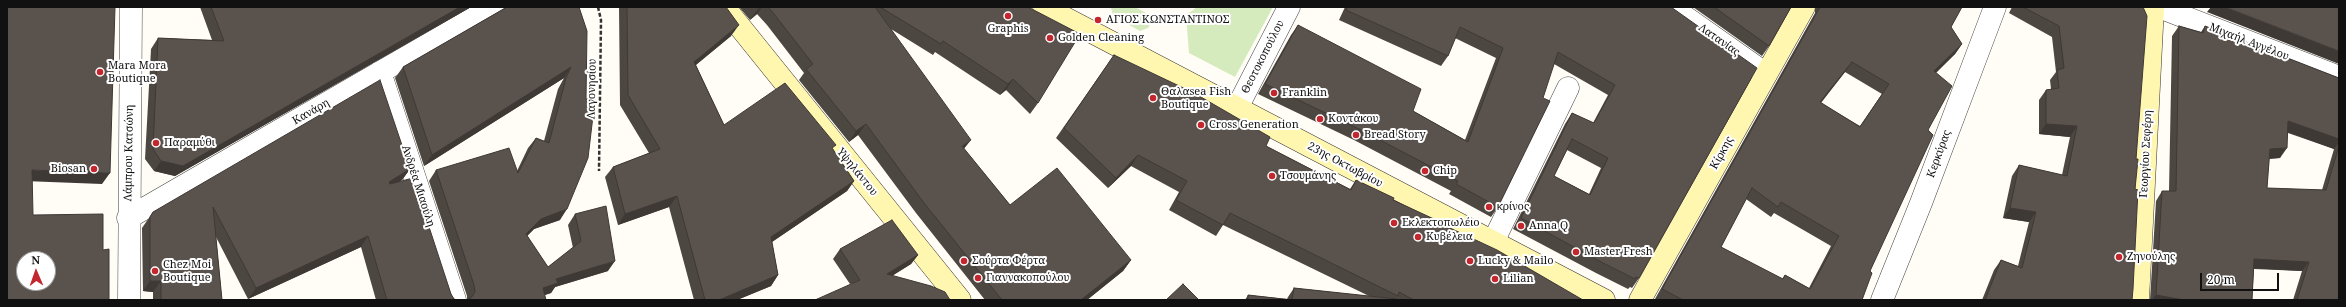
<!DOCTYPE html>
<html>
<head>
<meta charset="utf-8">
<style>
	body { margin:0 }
	#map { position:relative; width:2346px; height:307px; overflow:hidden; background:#fffdf5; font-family:"Noto Serif",serif }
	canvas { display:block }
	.frame { position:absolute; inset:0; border:8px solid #111; pointer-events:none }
	.north { position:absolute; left:16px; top:251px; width:40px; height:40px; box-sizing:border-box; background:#fff; border:1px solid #a0a0a0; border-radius:50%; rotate:358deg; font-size:11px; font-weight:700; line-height:16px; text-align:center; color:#111 }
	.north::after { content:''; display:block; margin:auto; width:14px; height:18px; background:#c4262e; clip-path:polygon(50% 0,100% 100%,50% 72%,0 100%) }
	.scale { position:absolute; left:2200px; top:273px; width:79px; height:18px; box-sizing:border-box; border:2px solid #111; border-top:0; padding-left:5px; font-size:12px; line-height:14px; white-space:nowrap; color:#111; -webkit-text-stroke:3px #fff; paint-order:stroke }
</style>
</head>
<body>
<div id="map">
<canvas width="2346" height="307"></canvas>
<div class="frame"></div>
<div class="north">N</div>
<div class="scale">20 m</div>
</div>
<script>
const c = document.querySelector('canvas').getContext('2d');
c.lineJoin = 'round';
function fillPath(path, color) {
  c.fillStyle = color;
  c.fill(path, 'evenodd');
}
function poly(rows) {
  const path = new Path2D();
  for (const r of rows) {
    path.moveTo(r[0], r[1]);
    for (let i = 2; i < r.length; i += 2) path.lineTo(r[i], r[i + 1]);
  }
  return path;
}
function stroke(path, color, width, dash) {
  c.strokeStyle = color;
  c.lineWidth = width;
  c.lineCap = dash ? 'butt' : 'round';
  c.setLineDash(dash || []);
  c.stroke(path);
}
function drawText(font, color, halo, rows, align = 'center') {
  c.font = font + ' "Noto Serif",serif';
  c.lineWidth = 4;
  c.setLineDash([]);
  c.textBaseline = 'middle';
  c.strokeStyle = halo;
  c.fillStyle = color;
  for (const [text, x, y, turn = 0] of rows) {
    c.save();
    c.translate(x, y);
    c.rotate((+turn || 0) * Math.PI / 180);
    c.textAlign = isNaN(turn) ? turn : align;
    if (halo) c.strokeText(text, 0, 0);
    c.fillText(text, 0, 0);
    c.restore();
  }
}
fillPath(poly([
	[1111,7,1135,7,1148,14,1151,23,1148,28,1140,31,1113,16],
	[1197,7,1273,7,1235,77,1189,53,1186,15]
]), '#d5ebbd');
const street = poly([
	[1671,7,1766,74],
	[2159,7,2339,77],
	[380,72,455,300],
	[1237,108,1289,7],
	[128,218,493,7],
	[1493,242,1568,88],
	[129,300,131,7],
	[1882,300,1921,203,1995,7]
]);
const secondary = poly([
	[724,7,960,300],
	[1044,7,1604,300],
	[1640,300,1804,7],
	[2138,300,2153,7]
]);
stroke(street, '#444', 23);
stroke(secondary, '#333', 23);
stroke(poly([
	[598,7,601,20,599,171]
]), '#333', 2.5, [4, 2]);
stroke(street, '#fff', 22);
stroke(secondary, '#fff6b0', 22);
fillPath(poly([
	[200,7,471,7,175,176,154,171,145,159,151,49,158,38,212,40],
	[505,7,579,7,560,220,534,229,527,236,548,267,573,248,568,225,575,214,608,271,555,287,551,293,545,295,467,299,467,296,429,181,436,170,517,171,528,148,536,138,544,141,558,89,564,78,424,166,395,78,403,67,505,8],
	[619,7,726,7,731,36,696,65,724,125,833,149,854,181,847,191,772,242,778,275,771,286,737,300,694,300,669,207,618,225,605,177,613,167,649,153,620,105],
	[739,7,1028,7,1038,103,1030,114,1006,90,1000,95,935,52,933,55,891,29,964,149,1010,205,1131,260,1123,271,1087,300,985,300,916,213,858,135,849,142,799,80,804,73,767,25,757,14,750,20],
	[1345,7,1671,7,1639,278,1632,288,1630,287,1628,289,1596,273,1513,229,1565,124,1572,113,1593,123,1608,95,1554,64,1498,207,1491,217,1449,194,1451,191,1354,140,1258,94,1291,35,1298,25,1413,111,1465,140,1496,58,1455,38,1448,56,1441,66,1339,20],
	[1567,150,1601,168,1589,194,1554,176],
	[1693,7,1791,7,1769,46,1762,56],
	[1815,7,1962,7,1951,27,1962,44,1955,54,1936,73,1928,130,1870,271,1862,300,1657,300,1655,299,1815,13],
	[1845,72,1882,94,1860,126,1821,103],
	[1746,199,1771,217,1774,213,1831,246,1809,288,1785,275,1782,279,1721,247],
	[2012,7,2143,7,2136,159,2132,300,1982,300,1994,270,2001,260,2018,266,2029,222,2003,218,2012,176,2019,165,2062,175,2070,137,2039,134,2039,100,2046,90,2051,89,2050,80,2056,72,2052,37,2009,13],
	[2179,26,2201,32,2205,26,2339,78,2339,300,2293,300,2302,271,2254,269,2252,300,2150,300,2156,201,2162,191,2169,191,2172,36],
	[2288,133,2334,149,2322,190,2267,188,2269,159,2280,158],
	[1114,55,1266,146,1350,189,1356,180,1435,221,1583,300,1245,300,1248,295,1287,299,1288,297,1294,288,1369,296,1223,225,1216,236,1169,210,1179,192,1131,166,1108,188,1056,138],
	[410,169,402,180,399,182,451,294,454,299,457,300,376,300,361,247,248,299,216,237,222,300,153,300,153,292,143,291,142,228,153,212],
	[840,249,918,255,911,264,893,275,850,284,833,259]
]), '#4d4742');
fillPath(poly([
	[460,7,471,7,175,176,154,171,161,161],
	[761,7,762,7,757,14,750,20,758,9],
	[2211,7,2225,7,2339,51,2339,64,2207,12],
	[739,25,731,36,687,72,694,62],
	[1962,44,1955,54,1927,81,1934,71],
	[1852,62,1845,72,1813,112,1820,102],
	[571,67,564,78,424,166,432,155],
	[1013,79,1006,90,1000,95,1008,84],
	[2288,121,2339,139,2339,142,2334,149,2282,130],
	[866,124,858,135,849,142,856,131],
	[2046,124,2077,126,2070,137,2039,134],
	[971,140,963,150,962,146],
	[2287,148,2280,158,2263,159,2270,149],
	[1138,155,1131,166,1108,188,1116,178],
	[410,169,402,180,382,193,389,182],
	[32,170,110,173,102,184,24,181],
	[854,181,847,191,763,248,771,237],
	[677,196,669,207,618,225,625,214],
	[2010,208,2036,212,2029,222,2003,218],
	[567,209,560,220,534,229,519,244,526,234,541,219],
	[368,236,361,247,248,299,256,288],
	[918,255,911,264,881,283,887,274],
	[2254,259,2309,262,2302,271,2248,268],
	[1131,260,1123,271,1087,300,1081,300],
	[615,261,608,271,555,287,551,293,535,298,543,288,556,279],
	[778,275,771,286,737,300,719,300],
	[150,281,161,281,153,292,143,291],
	[2156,295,2184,300,2152,300]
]), '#3f3936');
const building = poly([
	[7,7,115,7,110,173,32,170,33,215,103,214,103,250,109,249,109,300,7,300,7,7],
	[24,259,48,259,48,283,24,283,24,259],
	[211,7,460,7,183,166,161,161,153,149,158,38,224,41,211,7],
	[507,7,579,7,587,31,586,99,595,99,588,158,567,209,541,219,526,234,548,267,581,241,575,214,606,206,615,261,556,279,558,283,543,288,546,300,465,300,471,298,475,292,474,285,436,170,509,148,518,173,536,138,549,143,566,78,571,67,432,155,403,67,507,7],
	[627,7,726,7,739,25,694,62,724,125,785,83,836,145,832,148,854,181,771,237,778,275,719,300,705,300,677,196,625,214,613,167,660,149,628,95,627,7],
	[768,7,875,7,971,140,962,146,1010,205,1057,168,1131,260,1081,300,1002,300,924,203,866,124,856,131,806,69,813,64,774,14,768,7],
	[880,7,1028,7,1080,34,1038,103,1013,79,1008,84,943,41,941,44,880,7],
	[1347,7,1671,7,1757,68,1639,278,1636,277,1635,279,1603,263,1521,218,1572,113,1594,123,1615,85,1558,52,1543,98,1550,101,1498,207,1456,184,1458,181,1361,130,1265,84,1298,25,1421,89,1413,111,1468,142,1503,48,1460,27,1448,56,1346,10,1347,7],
	[1572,139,1608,158,1590,195,1554,176,1572,139],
	[1714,7,1791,7,1769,46,1714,7],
	[1820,7,1962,7,1951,27,1962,44,1934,71,1952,86,1928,130,1933,135,1870,271,1872,273,1862,300,1683,300,1662,289,1820,7],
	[1852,62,1889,84,1860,127,1820,102,1852,62],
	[1752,188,1778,207,1781,202,1839,236,1810,289,1785,275,1783,279,1721,247,1752,188],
	[2023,7,2143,7,2147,16,2136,159,2138,159,2135,189,2138,190,2133,289,2132,300,1985,300,2001,260,2022,268,2036,212,2010,208,2019,165,2067,176,2077,126,2046,124,2046,90,2059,88,2057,70,2064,68,2059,26,2023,7],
	[2225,7,2339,7,2339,51,2225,7],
	[2179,26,2203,33,2205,26,2339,78,2339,139,2288,121,2287,148,2270,149,2267,188,2326,190,2339,146,2339,300,2297,300,2309,262,2254,259,2252,300,2184,300,2156,295,2162,191,2176,191,2179,26],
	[1114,55,1194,93,1270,137,1266,146,1351,190,1356,180,1394,198,1393,200,1436,220,1435,221,1497,250,1583,300,1414,300,1399,292,1398,296,1230,213,1223,225,1176,200,1187,181,1138,155,1116,178,1064,128,1114,55],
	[380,80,410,169,389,182,390,184,413,178,451,294,454,299,457,300,387,300,368,236,256,288,213,207,222,300,161,300,161,281,150,281,150,217,153,212,380,80],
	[892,220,918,255,887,274,931,286,945,292,950,300,815,300,860,280,840,249,892,220],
	[1183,284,1199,300,1166,300,1183,284],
	[1294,288,1397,299,1397,300,1248,300,1248,295,1292,300,1294,288]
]);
fillPath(building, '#5a524d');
stroke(building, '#3f3936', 1);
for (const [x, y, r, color] of [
	[1008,16,4,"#c4262e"],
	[1098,20,4,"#c4262e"],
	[1050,38,4,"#c4262e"],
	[100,72,4,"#c4262e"],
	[1274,93,4,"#c4262e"],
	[1153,98,4,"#c4262e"],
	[1320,119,4,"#c4262e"],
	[1201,125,4,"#c4262e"],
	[1356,135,4,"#c4262e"],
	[156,143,4,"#c4262e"],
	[94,169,4,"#c4262e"],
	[1425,171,4,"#c4262e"],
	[1272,176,4,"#c4262e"],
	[1489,207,4,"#c4262e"],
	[1394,223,4,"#c4262e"],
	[1521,226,4,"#c4262e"],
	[1418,237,4,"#c4262e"],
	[1576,252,4,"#c4262e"],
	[2119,257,4,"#c4262e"],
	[964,261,4,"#c4262e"],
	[1470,261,4,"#c4262e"],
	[155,271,4,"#c4262e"],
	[978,278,4,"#c4262e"],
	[1495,279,4,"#c4262e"]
]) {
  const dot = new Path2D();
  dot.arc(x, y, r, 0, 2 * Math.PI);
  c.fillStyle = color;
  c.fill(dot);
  stroke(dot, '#fff', 1.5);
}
drawText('11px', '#111', '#fff', [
	["ΑΓΙΟΣ ΚΩΝΣΤΑΝΤΙΝΟΣ",1106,20],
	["Graphis",1008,29,"center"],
	["Golden Cleaning",1058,38],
	["Mara Mora",108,66],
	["Boutique",108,79],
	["Θαλαsea Fish",1161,92],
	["Boutique",1161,105],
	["Franklin",1282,93],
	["Κοντάκου",1328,119],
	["Cross Generation",1209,125],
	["Bread Story",1364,135],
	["Παραμύθι",164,143],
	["Biosan",86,169,"right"],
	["Chip",1433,171],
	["Τσουμάνης",1280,176],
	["κρίνος",1497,207],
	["Εκλεκτοπωλέιο",1402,223],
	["Anna Q",1529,226],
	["Κυβέλεια",1426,237],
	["Master Fresh",1584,252],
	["Ζηνούλης",2127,257],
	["Σούρτα Φέρτα",972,261],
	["Lucky & Mailo",1478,261],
	["Chez Moi",163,265],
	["Boutique",163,278],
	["Γιαννακοπούλου",986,278],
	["Lilian",1503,279]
], 'left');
drawText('11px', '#111', '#fff', [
	["Λατανίας",1719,40,35],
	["Μιχαήλ Αγγέλου",2249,42,21],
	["Θεοτοκοπούλου",1263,57,-63],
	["Λαγονησίου",592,89,-89],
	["Κανάρη",311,112,-30],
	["Λάμπρου Κατσώνη",129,153,-89],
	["Κίρκης",1722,153,-61],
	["Κερκύρας",1939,154,-70],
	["Γεωργίου Σεφέρη",2146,154,-87],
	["23ης Οκτωβρίου",1345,165,28],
	["Υψηλάντου",857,172,51],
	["Ανδρέα Μιαούλη",418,186,72]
]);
</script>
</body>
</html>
